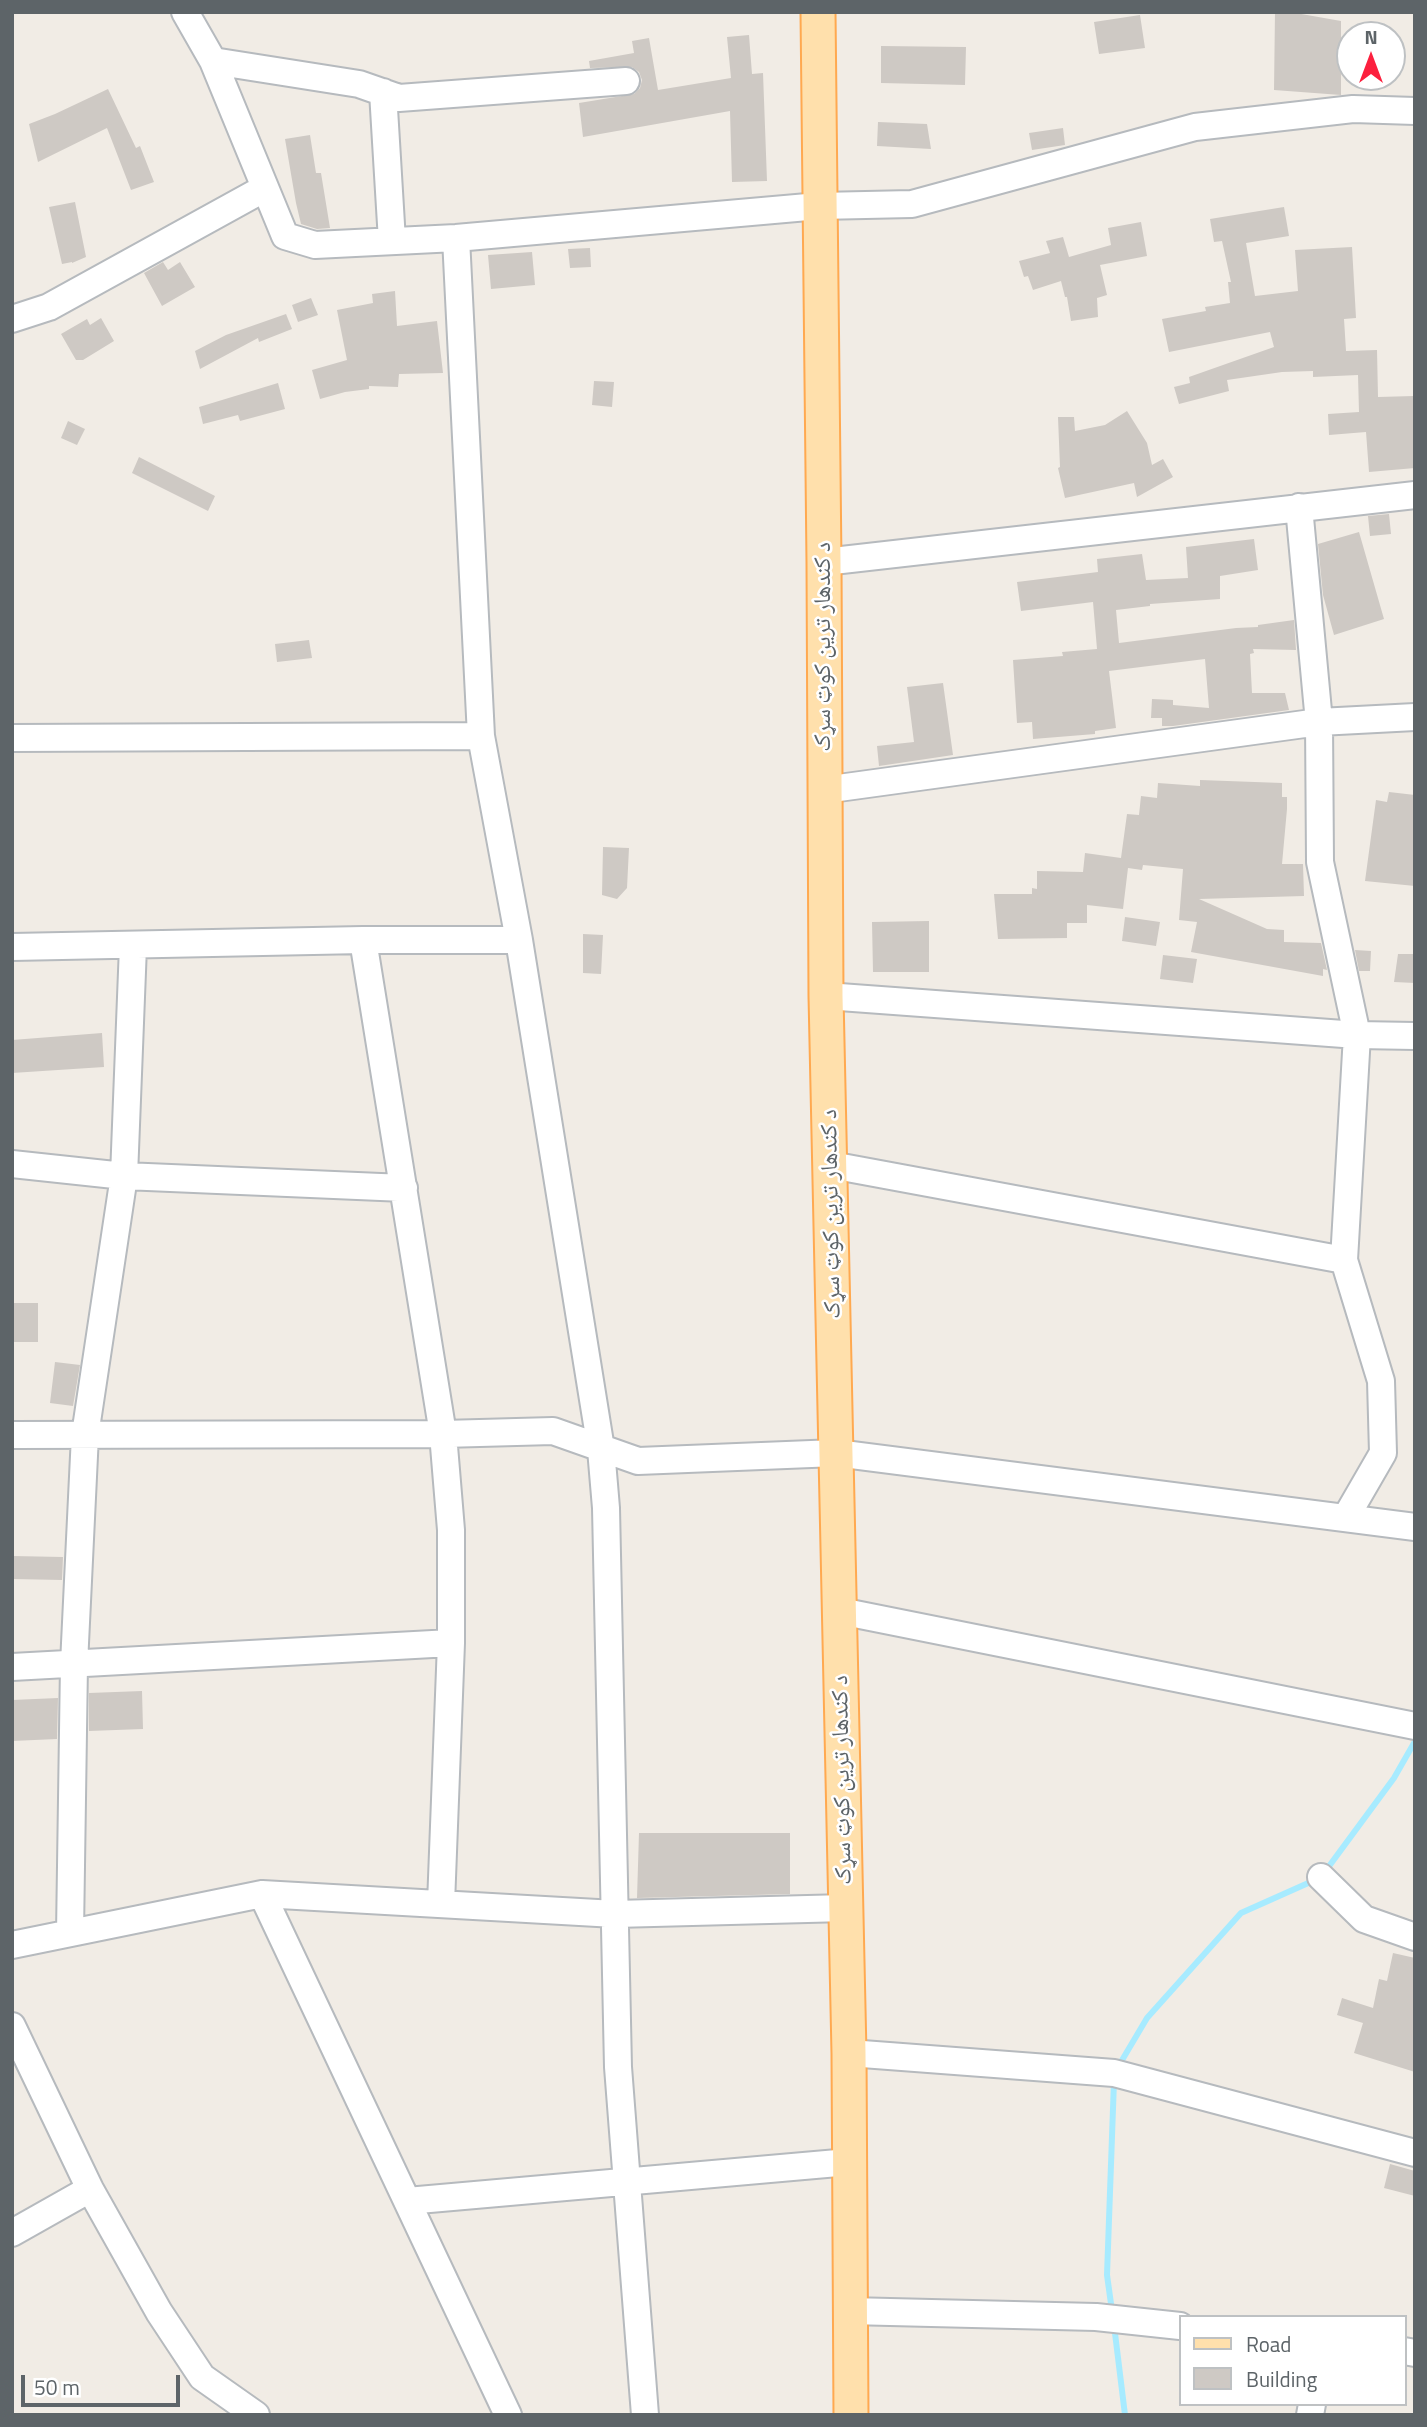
<!DOCTYPE html>
<html>
<head>
<meta charset="utf-8">
<style>
	body { margin:0 }
	#map { position:relative; width:1427px; height:2427px; overflow:hidden; background:#f1ece5; font-family:"Titillium Web",sans-serif }
	canvas { display:block }
	.frame { position:absolute; inset:0; border:14px solid #5d6468; pointer-events:none }
	.legend { position:absolute; left:1179px; top:2315px; width:228px; height:91px; box-sizing:border-box; background:#fff; border:2px solid #bec1c3; margin:0; padding:9px 12px; list-style:none; font-size:21px; color:#5d6468 }
	.legend li { display:flex; align-items:center; gap:14px; height:35px }
	.legend b { width:35px; border:2px solid #bec1c3 }
	.north { position:absolute; left:1336px; top:21px; width:70px; height:70px; box-sizing:border-box; background:#fff; border:2px solid #bec1c3; border-radius:50%; rotate:0deg; font-size:19px; font-weight:700; line-height:28px; text-align:center; color:#5d6468 }
	.north::after { content:''; display:block; margin:auto; width:24px; height:32px; background:#fc203e; clip-path:polygon(50% 0,100% 100%,50% 72%,0 100%) }
	.scale { position:absolute; left:21px; top:2375px; width:159px; height:32px; box-sizing:border-box; border:4px solid #5d6468; border-top:0; padding-left:9px; font-size:21px; line-height:24px; white-space:nowrap; color:#5d6468; -webkit-text-stroke:5px #fff; paint-order:stroke }
</style>
</head>
<body>
<div id="map">
<canvas width="1427" height="2427"></canvas>
<div class="frame"></div>
<ul class="legend">
<li><b style="height:9px;background:#ffe0ac"></b>Road</li>
<li><b style="height:19px;background:#cec9c4"></b>Building</li>
</ul>
<div class="north">N</div>
<div class="scale">50 m</div>
</div>
<script>
const c = document.querySelector('canvas').getContext('2d');
c.lineJoin = 'round';
function poly(rows) {
  const path = new Path2D();
  for (const r of rows) {
    path.moveTo(r[0], r[1]);
    for (let i = 2; i < r.length; i += 2) path.lineTo(r[i], r[i + 1]);
  }
  return path;
}
function stroke(path, color, width, dash) {
  c.strokeStyle = color;
  c.lineWidth = width;
  c.lineCap = dash ? 'butt' : 'round';
  c.setLineDash(dash || []);
  c.stroke(path);
}
function fillPath(path, color) {
  c.fillStyle = color;
  c.fill(path, 'evenodd');
}
function drawText(font, color, halo, rows, align = 'center') {
  c.font = font + ' "Titillium Web","Noto Naskh Arabic",sans-serif';
  c.lineWidth = 5;
  c.setLineDash([]);
  c.textBaseline = 'middle';
  c.strokeStyle = halo;
  c.fillStyle = color;
  for (const [text, x, y, turn = 0] of rows) {
    c.save();
    c.translate(x, y);
    c.rotate((+turn || 0) * Math.PI / 180);
    c.textAlign = isNaN(turn) ? turn : align;
    if (halo) c.strokeText(text, 0, 0);
    c.fillText(text, 0, 0);
    c.restore();
  }
}
stroke(poly([
	[1324,1873,1394,1778,1414,1743],
	[1118,2067,1147,2018,1241,1913,1315,1880],
	[1112,2311,1107,2275,1114,2081],
	[1114,2325,1125,2415]
]), '#a7ebff', 6);
fillPath(poly([
	[1275,12,1290,12,1341,21,1341,95,1274,90],
	[1140,15,1145,48,1099,54,1094,22],
	[749,35,752,74,763,73,767,181,732,182,730,111,583,137,579,103,634,94,640,88,642,80,639,72,632,67,590,68,589,61,634,53,632,41,649,38,658,90,731,78,727,37],
	[881,46,966,47,965,85,881,83],
	[108,89,136,148,140,146,154,182,131,190,107,128,38,162,29,124,55,114],
	[878,122,927,124,931,149,877,146],
	[1063,128,1065,145,1032,150,1029,133],
	[310,135,316,173,321,173,330,228,317,229,301,224,296,203,285,139],
	[75,202,86,257,72,263,72,262,62,264,49,207],
	[1284,207,1289,236,1246,243,1255,296,1298,291,1295,250,1352,247,1356,318,1344,319,1346,351,1377,350,1378,397,1414,396,1415,468,1369,472,1366,432,1329,435,1328,414,1359,412,1358,375,1313,377,1313,371,1282,372,1227,380,1229,391,1179,404,1174,387,1190,383,1189,377,1274,347,1270,332,1169,352,1162,319,1206,311,1205,307,1230,303,1228,282,1231,282,1222,241,1214,242,1210,219],
	[1141,222,1147,256,1100,265,1107,295,1097,298,1098,317,1071,321,1067,297,1065,297,1061,281,1033,290,1028,276,1024,277,1019,261,1050,253,1046,241,1063,237,1069,257,1111,245,1108,228],
	[590,248,591,267,570,268,568,249],
	[532,252,535,285,491,289,488,255],
	[163,262,168,270,180,262,195,287,162,306,144,273],
	[395,291,397,326,437,321,443,373,399,374,398,387,369,386,369,389,345,392,320,399,312,370,347,360,337,310,373,303,372,294],
	[311,298,318,315,298,322,292,305],
	[286,314,292,329,259,342,258,338,200,369,195,351,226,335],
	[101,318,114,341,83,360,76,360,61,334,87,319,90,325],
	[594,381,614,382,612,407,592,405],
	[278,383,285,409,240,421,238,415,203,424,199,407],
	[1127,411,1147,443,1152,465,1163,459,1173,477,1137,497,1134,483,1065,498,1058,468,1060,467,1058,417,1074,417,1075,431,1105,425],
	[68,421,85,429,77,445,61,438],
	[139,457,215,496,208,511,132,473],
	[1389,514,1391,534,1370,536,1368,516],
	[1359,532,1384,619,1334,635,1323,595,1318,544],
	[1254,539,1258,570,1220,576,1220,599,1150,604,1150,606,1116,610,1119,643,1236,628,1258,627,1258,625,1294,620,1296,650,1253,649,1254,653,1250,654,1252,693,1285,693,1289,710,1173,726,1162,726,1162,718,1151,718,1152,699,1173,700,1173,705,1209,708,1205,659,1109,671,1116,728,1095,731,1095,734,1033,739,1032,722,1017,723,1013,660,1063,656,1062,652,1097,649,1093,602,1021,611,1017,582,1098,572,1097,559,1142,554,1146,580,1188,578,1186,547],
	[309,640,312,658,277,662,275,644],
	[943,683,953,755,879,766,877,746,914,742,907,687],
	[1200,780,1282,783,1282,797,1287,797,1287,809,1282,864,1303,864,1304,896,1199,899,1267,929,1284,930,1284,942,1321,943,1327,970,1323,969,1323,976,1191,952,1197,922,1179,920,1183,869,1143,865,1142,870,1128,868,1123,909,1087,905,1087,923,1067,923,1067,938,998,939,994,894,1032,894,1032,888,1037,889,1037,871,1083,872,1085,853,1121,858,1127,814,1139,815,1141,796,1157,798,1158,783,1200,786],
	[1389,792,1415,795,1415,886,1365,881,1376,800,1387,802],
	[603,847,629,848,627,888,617,899,602,895],
	[1125,917,1160,922,1156,946,1122,941],
	[929,921,929,972,873,972,872,922],
	[583,934,603,935,601,974,583,973],
	[1355,950,1371,951,1370,971,1359,971],
	[1398,954,1415,954,1415,983,1394,982],
	[1163,955,1197,959,1193,983,1160,979],
	[102,1033,104,1067,12,1073,12,1040],
	[12,1303,38,1303,38,1342,12,1342],
	[55,1362,80,1365,73,1406,50,1403],
	[12,1556,63,1557,62,1580,12,1579],
	[142,1691,143,1729,89,1731,89,1693],
	[58,1698,57,1739,12,1741,12,1700],
	[639,1833,790,1833,790,1894,637,1898],
	[1393,1953,1415,1958,1415,2072,1354,2053,1363,2023,1337,2015,1342,1998,1373,2008,1379,1979,1387,1981],
	[1390,2164,1415,2171,1415,2196,1384,2188]
]), '#cec9c4');
const minor = poly([
	[185,12,213,61,285,236,315,245,456,238,819,206,912,204,1195,127,1353,109,1415,111],
	[213,61,359,84,399,98,626,81],
	[383,92,392,241],
	[456,238,481,736,519,940,601,1449,606,1508,618,2067,645,2415],
	[12,319,49,307,265,188],
	[1299,507,1319,722,1320,862,1357,1035,1344,1260,1381,1381,1383,1453,1346,1517],
	[824,562,1415,495],
	[12,738,481,736],
	[824,790,1319,722,1415,717],
	[363,940,443,1434,451,1530,451,1643,441,1904],
	[12,947,363,940,519,940],
	[826,996,1357,1035,1415,1036],
	[12,1164,124,1176,404,1188],
	[831,1165,1344,1260],
	[12,1435,443,1434,553,1431,638,1461,836,1453,1415,1527],
	[840,1611,1415,1726],
	[12,1667,451,1643],
	[1321,1877,1364,1919,1415,1937],
	[262,1894,508,2415],
	[70,1933,74,1664,85,1435,124,1176,133,946],
	[12,1945,262,1894,615,1914,846,1908],
	[12,2026,90,2189,159,2312,202,2377,256,2415],
	[849,2053,1114,2073,1415,2153],
	[407,2201,849,2162],
	[12,2233,90,2189],
	[849,2311,1096,2317,1180,2326],
	[1404,2351,1415,2353],
	[1310,2415,1312,2404]
]);
const major = poly([
	[818,12,824,562,826,996,849,2053,851,2415]
]);
stroke(minor, '#b6babe', 30);
stroke(major, '#ffa950', 37);
stroke(minor, '#fff', 26);
stroke(major, '#ffe0ac', 33);
drawText('24px', '#5d6468', '#fff', [
	["د کندهار ترين کوټ سړک",824,647,-90],
	["د کندهار ترين کوټ سړک",832,1214,-91],
	["د کندهار ترين کوټ سړک",843,1780,-91]
]);
</script>
</body>
</html>
